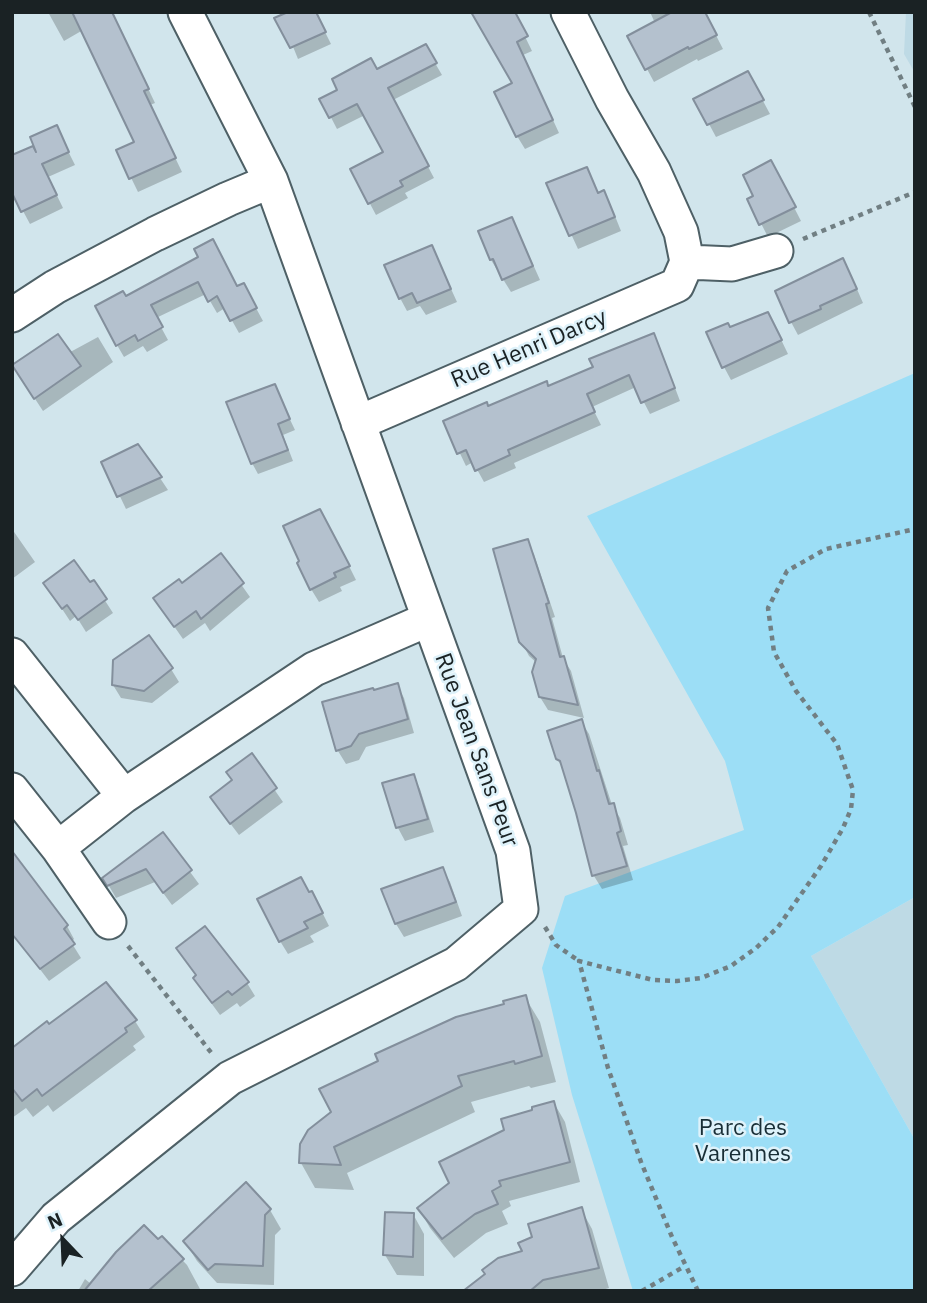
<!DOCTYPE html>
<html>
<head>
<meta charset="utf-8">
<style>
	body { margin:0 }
	#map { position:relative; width:927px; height:1303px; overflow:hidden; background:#d1e5ec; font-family:"IBM Plex Sans",sans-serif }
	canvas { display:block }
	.frame { position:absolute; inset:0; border:14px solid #1a2224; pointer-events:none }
	.north { position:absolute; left:28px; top:1205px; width:70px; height:70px; -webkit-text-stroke:5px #def2fa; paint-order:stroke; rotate:337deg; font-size:19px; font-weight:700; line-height:28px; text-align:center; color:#1a2224 }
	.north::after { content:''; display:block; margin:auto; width:24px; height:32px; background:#1a2224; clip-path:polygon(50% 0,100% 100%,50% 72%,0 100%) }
</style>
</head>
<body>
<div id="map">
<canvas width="927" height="1303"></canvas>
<div class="frame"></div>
<div class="north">N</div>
</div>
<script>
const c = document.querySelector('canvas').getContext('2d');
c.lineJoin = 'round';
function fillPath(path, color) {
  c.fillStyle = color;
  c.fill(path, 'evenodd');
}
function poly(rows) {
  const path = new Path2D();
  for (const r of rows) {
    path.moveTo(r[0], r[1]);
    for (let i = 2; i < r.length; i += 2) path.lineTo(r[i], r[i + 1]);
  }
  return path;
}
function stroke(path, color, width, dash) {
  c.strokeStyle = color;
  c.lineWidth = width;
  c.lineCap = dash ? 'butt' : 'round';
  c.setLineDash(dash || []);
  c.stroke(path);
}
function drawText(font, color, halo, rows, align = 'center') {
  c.font = font + ' "IBM Plex Sans",sans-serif';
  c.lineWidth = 5;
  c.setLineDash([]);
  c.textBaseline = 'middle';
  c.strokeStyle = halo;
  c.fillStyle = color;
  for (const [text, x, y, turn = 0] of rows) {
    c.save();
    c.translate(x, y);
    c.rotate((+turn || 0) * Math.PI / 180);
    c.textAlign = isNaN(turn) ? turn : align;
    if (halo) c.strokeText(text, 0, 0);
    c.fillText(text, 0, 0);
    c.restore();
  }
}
fillPath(poly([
	[906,12,915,12,915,73,904,54],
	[915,897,915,1140,811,956]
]), '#bedae5');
fillPath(poly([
	[915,373,915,897,811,956,915,1140,915,1291,633,1291,572,1095,542,968,565,896,744,830,725,761,587,516]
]), '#9cdef6');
fillPath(poly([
	[48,12,99,12,145,82,155,103,150,105,182,172,138,192,118,151,136,143,83,30,64,41],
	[279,12,315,12,331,44,298,59],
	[513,12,532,51,523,55,559,133,525,149,517,136],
	[650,12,704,12,723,49,698,61,697,59,654,82,647,69,655,23],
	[425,46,442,75,393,100,434,178,405,193,408,198,376,215,352,170,386,152,365,115,337,129,322,100],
	[755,86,770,114,716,137,709,124],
	[56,127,75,165,48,177,63,208,30,224,23,211,37,156],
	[586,169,599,194,603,193,611,206,621,231,578,249,548,184],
	[778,176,801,221,768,237,749,200],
	[480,232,519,233,540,280,511,292,491,260],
	[432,247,457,302,426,315,420,306,407,311,400,298],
	[200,258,250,297,263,321,239,333,225,308,217,313,206,294,156,318,168,340,147,352,143,346,124,357,117,345,125,299],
	[850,273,863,303,798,335,791,322],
	[775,327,788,354,731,380,724,367,730,329],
	[653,336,660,348,680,401,650,414,636,387,592,407,601,425,514,463,516,468,484,482,473,462,466,466,445,422,548,388,595,368],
	[98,337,113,362,43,411,14,367,50,363],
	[274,386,295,430,283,435,293,461,258,474,252,463],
	[104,463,160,478,168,490,126,509],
	[12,529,35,562,12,579],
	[527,541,534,554,555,617,552,618,563,658,571,671,584,718,548,710,540,697,537,663,529,656,521,641],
	[221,556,250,597,210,631,205,623,183,639,155,599,182,586],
	[345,558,356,580,340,587,342,591,319,602,311,589],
	[93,582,113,613,86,632,76,616,70,621,45,583,90,584],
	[171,669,179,682,152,703,121,698,113,685],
	[397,685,404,698,414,733,366,747,359,760,346,764,338,751,325,703,374,692],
	[581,721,589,734,612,805,620,818,628,845,623,846,633,880,602,889,594,876,564,771,557,758],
	[251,756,283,802,239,835,220,810,234,781],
	[413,776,420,789,434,832,405,841,398,828,384,785],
	[162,834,199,884,172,905,155,882,116,898,105,879],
	[442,869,450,882,462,916,404,937,396,924,383,890],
	[309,894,319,906,329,926,310,936,314,942,288,954,280,941],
	[67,926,74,939,71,942,81,958,49,981,12,933],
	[178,948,247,983,255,996,240,1007,237,1003,220,1015,203,992,195,978,197,977],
	[525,997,540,1022,556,1082,531,1088,529,1086,471,1102,475,1112,347,1173,354,1190,315,1188,301,1163,506,1005],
	[135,1021,145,1037,133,1046,136,1050,53,1112,48,1105,33,1117,26,1108,12,1118,12,1050,49,1026],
	[554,1103,565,1122,580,1182,509,1201,511,1206,502,1211,508,1224,486,1233,454,1258,430,1228,419,1209,451,1183,506,1131,534,1111],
	[581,1209,592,1229,609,1288,599,1291,466,1291,525,1252],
	[270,1210,281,1229,275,1235,274,1285,217,1283,197,1261,185,1242],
	[413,1214,424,1234,424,1276,397,1275,385,1255],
	[162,1239,187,1265,200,1289,78,1291,85,1279,91,1284]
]), '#0003');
const building = poly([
	[72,12,112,12,149,89,144,91,176,158,129,179,116,150,134,142,72,12],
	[288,12,316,12,326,32,290,48,274,18,288,12],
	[471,12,515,12,528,36,517,42,553,120,516,137,494,92,512,83,471,12],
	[672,12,705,12,717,35,689,49,688,47,645,70,627,36,672,12],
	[426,44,437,63,388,88,429,166,400,181,403,186,368,204,350,169,383,152,357,104,329,118,319,99,337,90,332,79,371,58,377,69,426,44],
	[748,71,764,100,707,125,693,99,748,71],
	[57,125,69,152,42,164,57,195,21,212,12,193,12,155,33,146,36,152,30,137,57,125],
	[771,160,796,207,759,225,747,199,753,196,743,175,771,160],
	[587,167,598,193,604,190,615,217,569,236,546,183,587,167],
	[512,217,533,266,502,280,493,259,490,260,478,231,512,217],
	[213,239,237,286,244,283,257,308,230,321,217,296,208,302,198,282,151,305,163,327,138,341,135,335,116,346,95,306,123,291,126,296,198,257,194,249,213,239],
	[432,245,451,289,417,303,412,293,399,299,384,265,432,245],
	[843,258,857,289,820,306,821,309,789,323,775,291,843,258],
	[768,312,782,340,722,368,706,332,728,323,730,327,768,312],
	[654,333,675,388,641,403,629,375,587,394,595,412,508,450,510,455,475,471,466,450,457,454,443,421,487,402,488,406,547,381,548,386,593,367,589,359,654,333],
	[58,334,81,366,34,399,12,365,58,334],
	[275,384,290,419,278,424,288,450,251,464,226,402,275,384],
	[138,444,162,477,117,497,101,462,138,444],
	[320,509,350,566,334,573,336,577,310,590,297,563,299,561,283,526,320,509],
	[528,539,549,603,546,604,560,657,564,656,578,705,539,697,532,672,536,659,519,642,493,549,528,539],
	[221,553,244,583,201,619,196,611,174,627,153,598,179,579,182,583,221,553],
	[74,560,90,582,94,580,107,599,78,620,67,605,62,609,43,583,74,560],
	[149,635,173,668,144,691,112,685,113,660,149,635],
	[398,683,408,719,359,734,351,746,336,751,322,702,373,688,374,690,398,683],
	[582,719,597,771,599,770,609,804,614,803,621,831,617,833,627,866,592,876,576,813,560,761,556,759,547,731,582,719],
	[252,753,277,788,230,824,210,797,232,780,226,772,252,753],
	[414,774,428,819,396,828,382,783,414,774],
	[163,832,192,870,163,893,146,869,107,886,102,878,163,832],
	[12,851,68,925,64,929,75,944,40,969,12,934,12,851],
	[443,867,456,902,395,924,381,889,443,867],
	[301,877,309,892,312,891,323,913,304,922,308,928,279,942,257,899,301,877],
	[205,926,249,982,232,995,228,991,212,1003,193,978,196,975,176,948,205,926],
	[106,982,137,1020,125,1028,127,1032,42,1096,37,1089,22,1101,12,1088,12,1048,47,1021,49,1024,106,982],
	[526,995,542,1056,515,1064,514,1061,458,1076,462,1086,334,1147,341,1165,299,1163,300,1144,308,1130,331,1112,319,1089,378,1061,375,1054,456,1017,504,1004,503,1001,526,995],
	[554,1101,570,1162,499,1181,501,1186,492,1191,498,1204,475,1214,442,1239,417,1208,449,1183,439,1162,504,1130,501,1119,532,1110,532,1107,554,1101],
	[246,1182,271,1209,265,1215,263,1266,215,1264,208,1270,183,1241,246,1182],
	[582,1207,599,1268,543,1280,530,1291,463,1291,485,1274,482,1270,498,1258,522,1251,518,1243,532,1237,528,1224,582,1207],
	[385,1212,414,1213,413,1257,383,1255,385,1212],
	[144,1225,158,1239,162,1236,184,1259,148,1291,84,1291,116,1252,144,1225]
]);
fillPath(building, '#b4c1ce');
stroke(building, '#838f9c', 2);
const minor = poly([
	[687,262,732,264,776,251],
	[12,315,55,287,155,234,228,199,271,181],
	[358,423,677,285,687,262,681,232,654,172,612,99,568,12],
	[12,655,124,796,58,848,12,790],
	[124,796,314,669,429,619],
	[58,848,109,922],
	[12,1269,56,1218,230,1078,456,964,521,909,513,851,271,181,185,12]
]);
stroke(minor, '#4e6066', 37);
stroke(poly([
	[869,12,915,107],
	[803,239,915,192],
	[545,927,556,945,579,961],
	[128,946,213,1055],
	[642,1291,685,1266],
	[698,1291,672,1237,641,1162,608,1068,579,961,653,980,677,981,701,978,731,966,756,948,778,927,821,866,843,828,851,809,853,790,837,744,796,691,774,652,768,608,787,571,826,549,915,529]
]), '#717f83', 4.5, [5, 5]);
stroke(minor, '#fff', 33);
drawText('23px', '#1a2224', '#def2fa', [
	["Rue Henri Darcy",529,349,-23],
	["Rue Jean Sans Peur",476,750,70]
]);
drawText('23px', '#182e36', '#def2fa', [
	["Parc des",743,1128],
	["Varennes",743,1154]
]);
</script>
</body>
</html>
